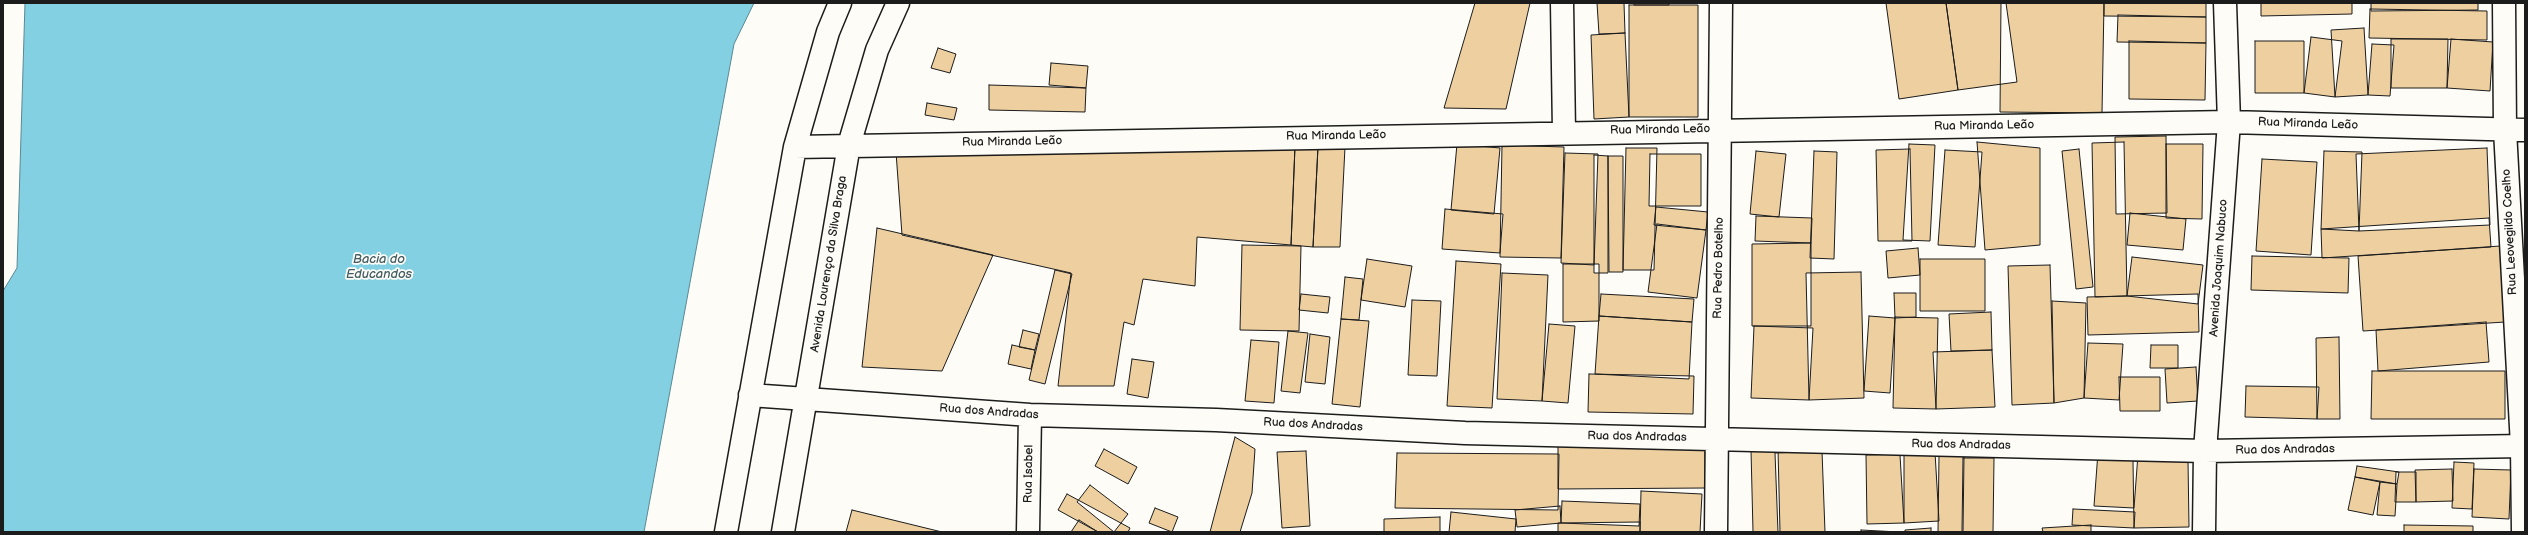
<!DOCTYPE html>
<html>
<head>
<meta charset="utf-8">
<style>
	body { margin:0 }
	#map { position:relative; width:2528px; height:535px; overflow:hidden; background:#fdfcf7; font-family:"Balsamiq Sans",sans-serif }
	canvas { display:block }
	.frame { position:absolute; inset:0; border:4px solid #1c1c1c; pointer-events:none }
</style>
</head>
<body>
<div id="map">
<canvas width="2528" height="535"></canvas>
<div class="frame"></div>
</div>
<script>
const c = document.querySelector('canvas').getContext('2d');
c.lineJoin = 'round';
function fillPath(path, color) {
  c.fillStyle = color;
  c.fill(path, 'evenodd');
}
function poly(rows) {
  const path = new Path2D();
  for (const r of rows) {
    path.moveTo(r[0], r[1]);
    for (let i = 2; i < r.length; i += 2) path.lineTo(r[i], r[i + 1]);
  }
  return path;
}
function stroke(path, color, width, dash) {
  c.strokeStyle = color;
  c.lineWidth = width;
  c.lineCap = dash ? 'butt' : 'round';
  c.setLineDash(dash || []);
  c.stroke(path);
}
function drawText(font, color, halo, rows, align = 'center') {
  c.font = font + ' "Balsamiq Sans",sans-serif';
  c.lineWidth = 3.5;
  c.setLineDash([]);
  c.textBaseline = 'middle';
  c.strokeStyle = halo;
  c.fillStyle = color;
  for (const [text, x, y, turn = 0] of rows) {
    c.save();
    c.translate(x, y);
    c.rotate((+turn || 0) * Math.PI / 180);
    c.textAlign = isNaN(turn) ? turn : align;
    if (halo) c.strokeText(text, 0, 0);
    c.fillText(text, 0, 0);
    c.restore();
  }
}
const water = poly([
	[25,3,754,3,734,44,644,532,3,532,3,291,17,268,25,3]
]);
fillPath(water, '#83d0e2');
stroke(water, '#5a8893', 1);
const building = poly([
	[1475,3,1530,3,1506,109,1444,108,1475,3],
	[1597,3,1624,3,1625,33,1599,34,1597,3],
	[1634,3,1669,3,1669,5,1634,5,1634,3],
	[1886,3,1946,3,1958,90,1899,99,1886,3],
	[1946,3,2006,3,2017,82,1958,90,1946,3],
	[2001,3,2104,3,2102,113,2000,112,2001,3],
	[2104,3,2206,3,2206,17,2104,16,2104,3],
	[2261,3,2352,3,2352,14,2261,16,2261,3],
	[2371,3,2478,3,2478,10,2371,11,2371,3],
	[1629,5,1698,5,1698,117,1629,117,1629,5],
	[2370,9,2487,11,2487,40,2369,38,2370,9],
	[2118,15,2206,17,2206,43,2117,42,2118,15],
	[2364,28,2368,95,2335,97,2331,30,2364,28],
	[1625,33,1629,117,1594,119,1591,35,1625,33],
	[2311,37,2342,41,2335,97,2304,93,2311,37],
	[2391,39,2448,39,2447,88,2391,88,2391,39],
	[2451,39,2493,42,2490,91,2447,88,2451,39],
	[2129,41,2206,43,2205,100,2129,99,2129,41],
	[2255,41,2304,41,2304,93,2255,93,2255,41],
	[2372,44,2394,45,2390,96,2368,95,2372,44],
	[938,48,956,54,950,73,931,68,938,48],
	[1051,63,1088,66,1086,88,1049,85,1051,63],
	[989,85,1086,88,1085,112,989,110,989,85],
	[927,103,957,108,954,120,925,115,927,103],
	[2166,136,2167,213,2116,214,2115,137,2166,136],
	[1977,142,2040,148,2040,245,1985,250,1977,142],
	[2124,142,2127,296,2095,297,2092,143,2124,142],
	[1457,144,1500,148,1494,214,1451,210,1457,144],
	[1909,144,1935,145,1930,241,1903,240,1909,144],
	[2166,144,2203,144,2202,219,2166,218,2166,144],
	[1502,145,1564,147,1561,258,1500,257,1502,145],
	[1295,146,1291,245,1197,237,1195,286,1143,279,1134,325,1124,322,1114,386,1058,386,1071,273,902,235,896,152,1295,146],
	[1295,146,1318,147,1313,247,1291,245,1295,146],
	[1318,146,1345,147,1340,247,1313,247,1318,146],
	[1626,148,1657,148,1654,270,1623,270,1626,148],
	[2487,148,2490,225,2359,231,2356,154,2487,148],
	[1910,149,1912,241,1878,241,1876,150,1910,149],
	[2079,149,2093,287,2076,289,2062,151,2079,149],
	[1945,150,1982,152,1975,247,1938,245,1945,150],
	[1756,151,1786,154,1779,217,1750,214,1756,151],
	[1814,151,1837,152,1834,259,1810,258,1814,151],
	[2324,151,2362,152,2359,231,2321,229,2324,151],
	[1565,153,1598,154,1594,265,1561,263,1565,153],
	[1650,154,1701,154,1701,206,1649,206,1650,154],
	[1594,155,1608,156,1608,273,1594,273,1594,155],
	[1608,156,1623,156,1623,272,1609,272,1608,156],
	[2262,159,2317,162,2311,255,2256,251,2262,159],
	[1656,207,1708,212,1706,230,1654,225,1656,207],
	[1445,209,1503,214,1500,253,1442,249,1445,209],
	[2130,213,2186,219,2183,250,2127,245,2130,213],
	[1756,216,1812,218,1811,243,1755,241,1756,216],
	[2489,218,2491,247,2322,258,2321,229,2489,218],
	[1657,224,1706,230,1697,298,1648,292,1657,224],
	[877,228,993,255,942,371,862,367,877,228],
	[1811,243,1811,326,1752,326,1752,244,1811,243],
	[1242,245,1301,246,1299,331,1240,330,1242,245],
	[2500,246,2505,322,2363,331,2358,256,2500,246],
	[1918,248,1920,275,1888,278,1886,251,1918,248],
	[2252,256,2349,258,2348,293,2251,290,2252,256],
	[2132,257,2203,265,2198,304,2127,296,2132,257],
	[1367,259,1412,266,1405,307,1361,300,1367,259],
	[1920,259,1985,259,1985,311,1920,311,1920,259],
	[1456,261,1501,264,1492,408,1447,406,1456,261],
	[1563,264,1599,264,1599,321,1563,322,1563,264],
	[2050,265,2054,403,2012,405,2008,266,2050,265],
	[1055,270,1072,274,1045,384,1029,380,1055,270],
	[1861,272,1864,398,1809,400,1806,273,1861,272],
	[1502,273,1548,275,1542,401,1497,399,1502,273],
	[1345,277,1363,279,1359,320,1341,319,1345,277],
	[1894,293,1916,293,1916,317,1895,318,1894,293],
	[1301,294,1330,297,1328,313,1299,310,1301,294],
	[1601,294,1694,299,1692,322,1599,316,1601,294],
	[2198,294,2199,332,2088,335,2087,297,2198,294],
	[1412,300,1441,301,1437,376,1408,375,1412,300],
	[2052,301,2086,303,2084,398,2054,403,2052,301],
	[1991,312,1992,350,1951,351,1949,314,1991,312],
	[1599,316,1692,322,1689,379,1595,374,1599,316],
	[1869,316,1895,318,1890,393,1864,391,1869,316],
	[1895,317,1938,318,1936,409,1893,408,1895,317],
	[1341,319,1369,321,1360,407,1332,404,1341,319],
	[2486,322,2489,362,2378,371,2376,330,2486,322],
	[1549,324,1575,326,1568,403,1542,401,1549,324],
	[1754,326,1813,328,1809,400,1751,398,1754,326],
	[1023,330,1039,334,1035,350,1019,347,1023,330],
	[1288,331,1308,333,1300,393,1281,391,1288,331],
	[1310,334,1330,337,1325,384,1305,382,1310,334],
	[2339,337,2340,419,2317,419,2316,338,2339,337],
	[1251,340,1279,342,1274,403,1245,401,1251,340],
	[2088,343,2123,344,2119,400,2084,398,2088,343],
	[1012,345,1035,350,1031,369,1008,364,1012,345],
	[2151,345,2178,345,2178,368,2150,368,2151,345],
	[1992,350,1995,407,1936,409,1933,352,1992,350],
	[1132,359,1154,362,1148,398,1127,394,1132,359],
	[2196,367,2198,401,2167,403,2165,369,2196,367],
	[2372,371,2505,371,2505,419,2371,419,2372,371],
	[1589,374,1694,376,1693,414,1588,412,1589,374],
	[2119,377,2160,377,2160,411,2120,411,2119,377],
	[2246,386,2319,387,2317,419,2245,417,2246,386],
	[1235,437,1255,449,1252,493,1240,532,1210,532,1235,437],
	[1705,437,1705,488,1558,489,1558,438,1705,437],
	[1104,449,1137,467,1128,484,1095,466,1104,449],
	[1778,449,1780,532,1753,532,1751,450,1778,449],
	[1306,451,1310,526,1282,528,1277,452,1306,451],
	[1822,451,1825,532,1778,532,1775,453,1822,451],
	[1935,452,1939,521,1904,523,1900,455,1935,452],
	[2098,452,2138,454,2134,508,2094,506,2098,452],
	[1397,453,1559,454,1558,510,1395,508,1397,453],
	[1904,454,1904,523,1867,524,1866,455,1904,454],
	[1939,455,1964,455,1963,532,1938,532,1939,455],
	[1963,458,1994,458,1993,532,1962,532,1963,458],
	[2188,460,2189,527,2134,528,2133,461,2188,460],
	[2454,462,2474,463,2472,509,2452,508,2454,462],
	[2357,466,2399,472,2397,484,2355,477,2357,466],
	[2452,469,2453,501,2416,502,2415,470,2452,469],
	[2474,469,2511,470,2509,519,2472,517,2474,469],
	[2396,472,2416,472,2416,502,2395,502,2396,472],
	[2355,477,2380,482,2373,515,2348,510,2355,477],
	[2380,482,2397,484,2395,516,2377,515,2380,482],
	[1090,485,1128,514,1114,532,1077,502,1090,485],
	[1641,491,1702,494,1700,532,1640,532,1641,491],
	[1067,494,1130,528,1128,532,1098,532,1058,510,1067,494],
	[1562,501,1640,504,1639,526,1561,523,1562,501],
	[1560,506,1561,523,1517,527,1515,510,1560,506],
	[1155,508,1178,517,1172,532,1149,523,1155,508],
	[2073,509,2135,512,2134,528,2072,525,2073,509],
	[852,510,942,532,846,532,852,510],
	[1451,512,1516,519,1515,532,1449,532,1451,512],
	[1440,517,1440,532,1384,532,1384,519,1440,517],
	[1079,520,1098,532,1071,532,1079,520],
	[1640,522,1640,532,1558,532,1558,523,1640,522],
	[2091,525,2091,532,2043,532,2042,528,2091,525],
	[2404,525,2473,526,2473,532,2404,532,2404,525],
	[1931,528,1931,532,1905,532,1905,530,1931,528],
	[1861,530,1899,532,1861,532,1861,530]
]);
fillPath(building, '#edcfa0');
stroke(building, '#1c1c1c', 1);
const minor = poly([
	[1562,3,1564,132],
	[2504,3,2505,130,2522,446,2523,532],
	[795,147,2229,122,2525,130],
	[750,395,1030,415,1216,420,1465,433,2205,451,2525,446],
	[726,532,795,147,828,32,840,3],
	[783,532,849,145,877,50,898,3],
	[1028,532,1030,415],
	[1716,532,1721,3],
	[2204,532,2205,451,2229,122,2225,3]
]);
stroke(minor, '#1c1c1c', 25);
stroke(minor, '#fdfcf7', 22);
drawText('12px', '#1c1c1c', '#fdfcf7', [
	["Rua Miranda Leão",2308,124,2],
	["Rua Miranda Leão",1984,126,-1],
	["Rua Miranda Leão",1660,130,-1],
	["Rua Miranda Leão",1336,136,-1],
	["Rua Miranda Leão",1012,142,-1],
	["Rua Leovegildo Coelho",2510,232,-93],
	["Avenida Lourenço da Silva Braga",829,264,-81],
	["Rua Pedro Botelho",1719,268,-89],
	["Avenida Joaquim Nabuco",2219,268,-86],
	["Rua dos Andradas",989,412,4],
	["Rua dos Andradas",1313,425,3],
	["Rua dos Andradas",1637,437,1],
	["Rua dos Andradas",1961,445,1],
	["Rua dos Andradas",2285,450,-1],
	["Rua Isabel",1029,474,-89]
]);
drawText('italic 13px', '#405b61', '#fdfcf7', [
	["Bacia do",379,260],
	["Educandos",379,275]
]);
</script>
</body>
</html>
